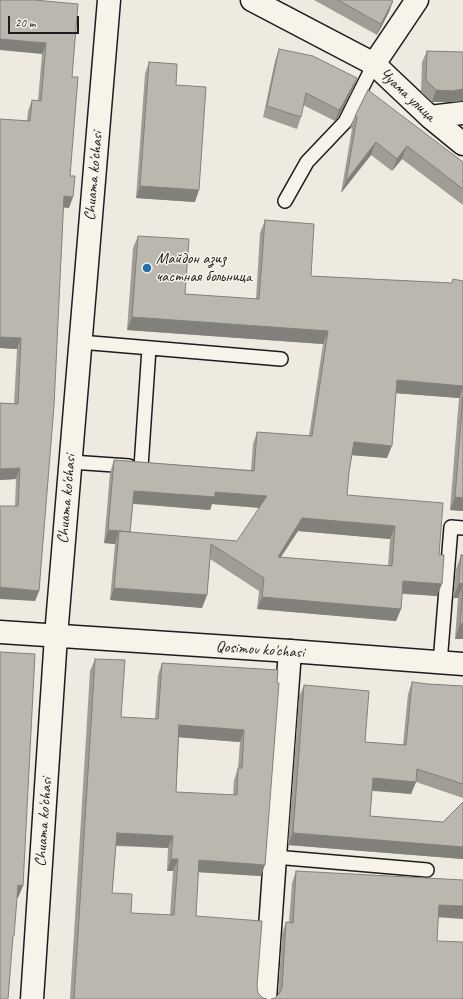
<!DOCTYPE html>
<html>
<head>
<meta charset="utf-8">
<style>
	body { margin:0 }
	#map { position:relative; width:463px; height:999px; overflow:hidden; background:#eeeae0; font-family:Caveat,sans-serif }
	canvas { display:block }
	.scale { position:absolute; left:8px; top:16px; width:71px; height:18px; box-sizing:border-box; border:2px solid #1c1c1c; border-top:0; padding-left:5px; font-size:12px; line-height:14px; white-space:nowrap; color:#1c1c1c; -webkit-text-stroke:3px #f7f3e8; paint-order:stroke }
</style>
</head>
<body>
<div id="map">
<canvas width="463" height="999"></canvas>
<div class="scale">20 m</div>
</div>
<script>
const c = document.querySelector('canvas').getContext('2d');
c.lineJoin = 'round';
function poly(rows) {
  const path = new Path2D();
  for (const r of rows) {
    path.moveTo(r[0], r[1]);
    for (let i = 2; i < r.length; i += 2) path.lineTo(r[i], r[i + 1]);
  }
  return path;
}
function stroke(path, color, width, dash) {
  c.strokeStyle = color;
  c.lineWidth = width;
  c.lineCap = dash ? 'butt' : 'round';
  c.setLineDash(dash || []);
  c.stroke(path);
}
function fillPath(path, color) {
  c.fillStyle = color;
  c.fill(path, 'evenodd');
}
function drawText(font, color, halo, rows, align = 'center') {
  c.font = font + ' Caveat,sans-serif';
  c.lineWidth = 3;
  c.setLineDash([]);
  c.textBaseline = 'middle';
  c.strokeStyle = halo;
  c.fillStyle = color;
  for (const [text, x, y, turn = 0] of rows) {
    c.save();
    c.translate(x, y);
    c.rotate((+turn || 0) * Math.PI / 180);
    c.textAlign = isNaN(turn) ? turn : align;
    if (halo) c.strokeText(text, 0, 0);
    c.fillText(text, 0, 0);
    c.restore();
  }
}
const service = poly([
	[285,201,307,162,345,122,374,64],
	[80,342,281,359],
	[71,462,129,466],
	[141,467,149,348],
	[440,663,451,527,463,528],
	[275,857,427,870]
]);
const minor = poly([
	[252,0,374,64],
	[417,0,374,64,430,117,463,144],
	[430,117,463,113],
	[56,636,109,0],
	[265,999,275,857,290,651]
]);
const tertiary = poly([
	[0,632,290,651,463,664],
	[32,999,56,636]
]);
stroke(service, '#1c1c1c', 16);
stroke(minor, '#1c1c1c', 25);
stroke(tertiary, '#1c1c1c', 25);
stroke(service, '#f7f3e8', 13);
stroke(minor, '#f7f3e8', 22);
stroke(tertiary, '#f7f3e8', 22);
fillPath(poly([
	[34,0,72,77,69,208,63,207,39,591,35,601,15,506,16,479,0,480,0,403,14,404,17,349,0,348,0,119,27,121,28,111,32,100,38,100,42,54],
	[314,0,391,0,389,12,377,35],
	[279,49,353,89,338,117,335,121,303,105,301,117,297,129,263,117,275,61],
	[427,51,463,52,463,101,448,102,432,102,421,92,422,62],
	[149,62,176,85,195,202,136,198,145,74],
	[355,116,463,162,463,205,402,159,392,171,371,155,341,193,352,129,350,128],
	[265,220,311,276,452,283,463,281,463,511,450,510,459,398,396,393,387,458,352,455,349,472,347,495,439,555,437,596,402,594,401,609,396,621,257,609,259,591,210,559,207,595,202,608,110,600,115,544,104,543,110,473,114,460,251,470,253,444,257,432,309,436,323,344,127,330,133,248,138,236,185,294,256,299,260,233],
	[133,504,210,510,212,504,259,508,237,541,130,532],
	[298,531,390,539,388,566,281,557],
	[461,555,463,555,463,639,455,639,458,598,453,598,456,569],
	[95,659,121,717,155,719,158,675,162,663,278,670,261,876,198,872,196,916,257,986,258,993,263,998,267,999,70,999,90,671],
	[179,737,240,742,238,768,234,780,233,795,176,792],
	[116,846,168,848,167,871,173,871,170,915,131,913,112,893],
	[412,682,428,684,463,686,463,798,416,782,411,794,372,791,370,816,443,822,463,802,463,859,288,845,299,697,304,685,365,742,403,745,408,694],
	[296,871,438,917,437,941,275,998,278,996,282,934,286,922,289,922,292,883]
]), '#a09d96');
fillPath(poly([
	[393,1,389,12,377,35,381,24],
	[0,39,46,43,42,54,0,50],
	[357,78,353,89,338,117,335,121,339,110],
	[463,89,463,101,448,102,432,102,436,90],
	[376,142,371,155,341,193,346,181],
	[407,146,402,159,392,171,397,159],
	[140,186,199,190,195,202,136,198],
	[64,196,73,197,69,208,60,207],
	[132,317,328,331,323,344,127,330],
	[0,337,21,338,17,349,0,348],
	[397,380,463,386,463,388,459,398,393,393],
	[354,442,392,446,387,458,350,455],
	[20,468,16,479,0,480,0,469],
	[134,491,215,492,267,496,262,508,212,504,210,510,129,503],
	[455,497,463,498,463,511,450,510],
	[302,518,395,526,390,539,298,531,273,569,278,557],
	[108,530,130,532,119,531,115,544,104,543],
	[403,581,442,584,437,596,399,593],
	[459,583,463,584,463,585,458,598,453,598],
	[0,587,39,591,35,601,0,599],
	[114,588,207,595,202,608,110,600],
	[262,597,401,609,396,621,257,609],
	[460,624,463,624,463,639,455,639],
	[179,725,244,730,240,742,175,737],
	[373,778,416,782,411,794,369,790],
	[117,833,173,836,168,848,113,845],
	[293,833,463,847,463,859,288,845],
	[171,859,178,859,173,871,167,871],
	[199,860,265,865,261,876,195,872],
	[18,885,23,886,18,898,14,897],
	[439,905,463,906,463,919,435,917]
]), '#82807a');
const building = poly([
	[0,0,34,0,78,4,72,77,78,77,70,176,75,176,73,197,64,196,54,406,39,591,0,587,0,506,18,506,20,468,0,469,0,403,18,404,21,338,0,337,0,119,30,121,32,100,41,101,46,43,0,39,0,0],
	[338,0,391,0,393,1,381,24,338,0],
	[279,49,313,56,357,78,342,106,339,110,306,93,301,117,267,106,279,49],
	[427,51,463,52,463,89,452,91,436,90,426,80,427,51],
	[149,62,177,64,176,85,206,87,199,190,140,186,149,62],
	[368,90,463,162,463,189,407,146,397,159,376,142,346,181,357,117,355,116,368,90],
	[265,220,314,224,311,276,452,283,453,279,463,281,463,386,397,380,392,446,354,442,349,472,347,495,443,503,439,555,444,555,442,584,403,581,401,609,262,597,264,578,211,544,207,595,114,588,119,531,237,541,267,496,215,492,215,497,134,491,130,532,108,530,114,460,254,471,257,432,312,436,328,331,132,317,138,236,189,239,185,294,259,299,265,220],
	[302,518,395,526,392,566,278,557,302,518],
	[463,397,463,498,455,497,463,397],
	[461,555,463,555,463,584,459,583,461,555],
	[463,588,463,624,460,624,463,588],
	[0,652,35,654,23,886,18,885,14,936,13,936,8,999,0,999,0,652],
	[95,659,125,660,121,717,158,719,162,663,278,670,277,683,279,683,265,865,199,860,196,916,262,921,257,986,258,993,263,998,267,999,74,999,95,659],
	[179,725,244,730,242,768,238,768,237,795,176,792,179,725],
	[117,833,173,836,171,859,178,859,174,915,131,913,132,894,112,893,117,833],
	[412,682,428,684,463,686,463,784,417,769,416,782,373,778,370,816,443,822,463,802,463,847,293,833,304,685,369,691,365,742,406,745,412,682],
	[296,871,463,880,463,906,439,905,437,941,463,942,463,999,271,999,275,998,279,994,282,988,286,922,293,923,296,871]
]);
fillPath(building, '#bab7af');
stroke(building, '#82807a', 1);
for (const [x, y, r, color] of [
	[147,268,5,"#1f6fb2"]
]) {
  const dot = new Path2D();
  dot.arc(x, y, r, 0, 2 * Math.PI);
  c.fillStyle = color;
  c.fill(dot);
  stroke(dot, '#f7f3e8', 1.5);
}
drawText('16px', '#1c1c1c', '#f7f3e8', [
	["Чуама улица",407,95,43],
	["Chuama ko'chasi",94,176,-85],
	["Chuama ko'chasi",67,499,-85],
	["Qosimov ko'chasi",260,650,4],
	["Chuama ko'chasi",44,822,-86]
]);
drawText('16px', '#1c1c1c', '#f7f3e8', [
	["Майдон азиз",156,259],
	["частная больница",156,277]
], 'left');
</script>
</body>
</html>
